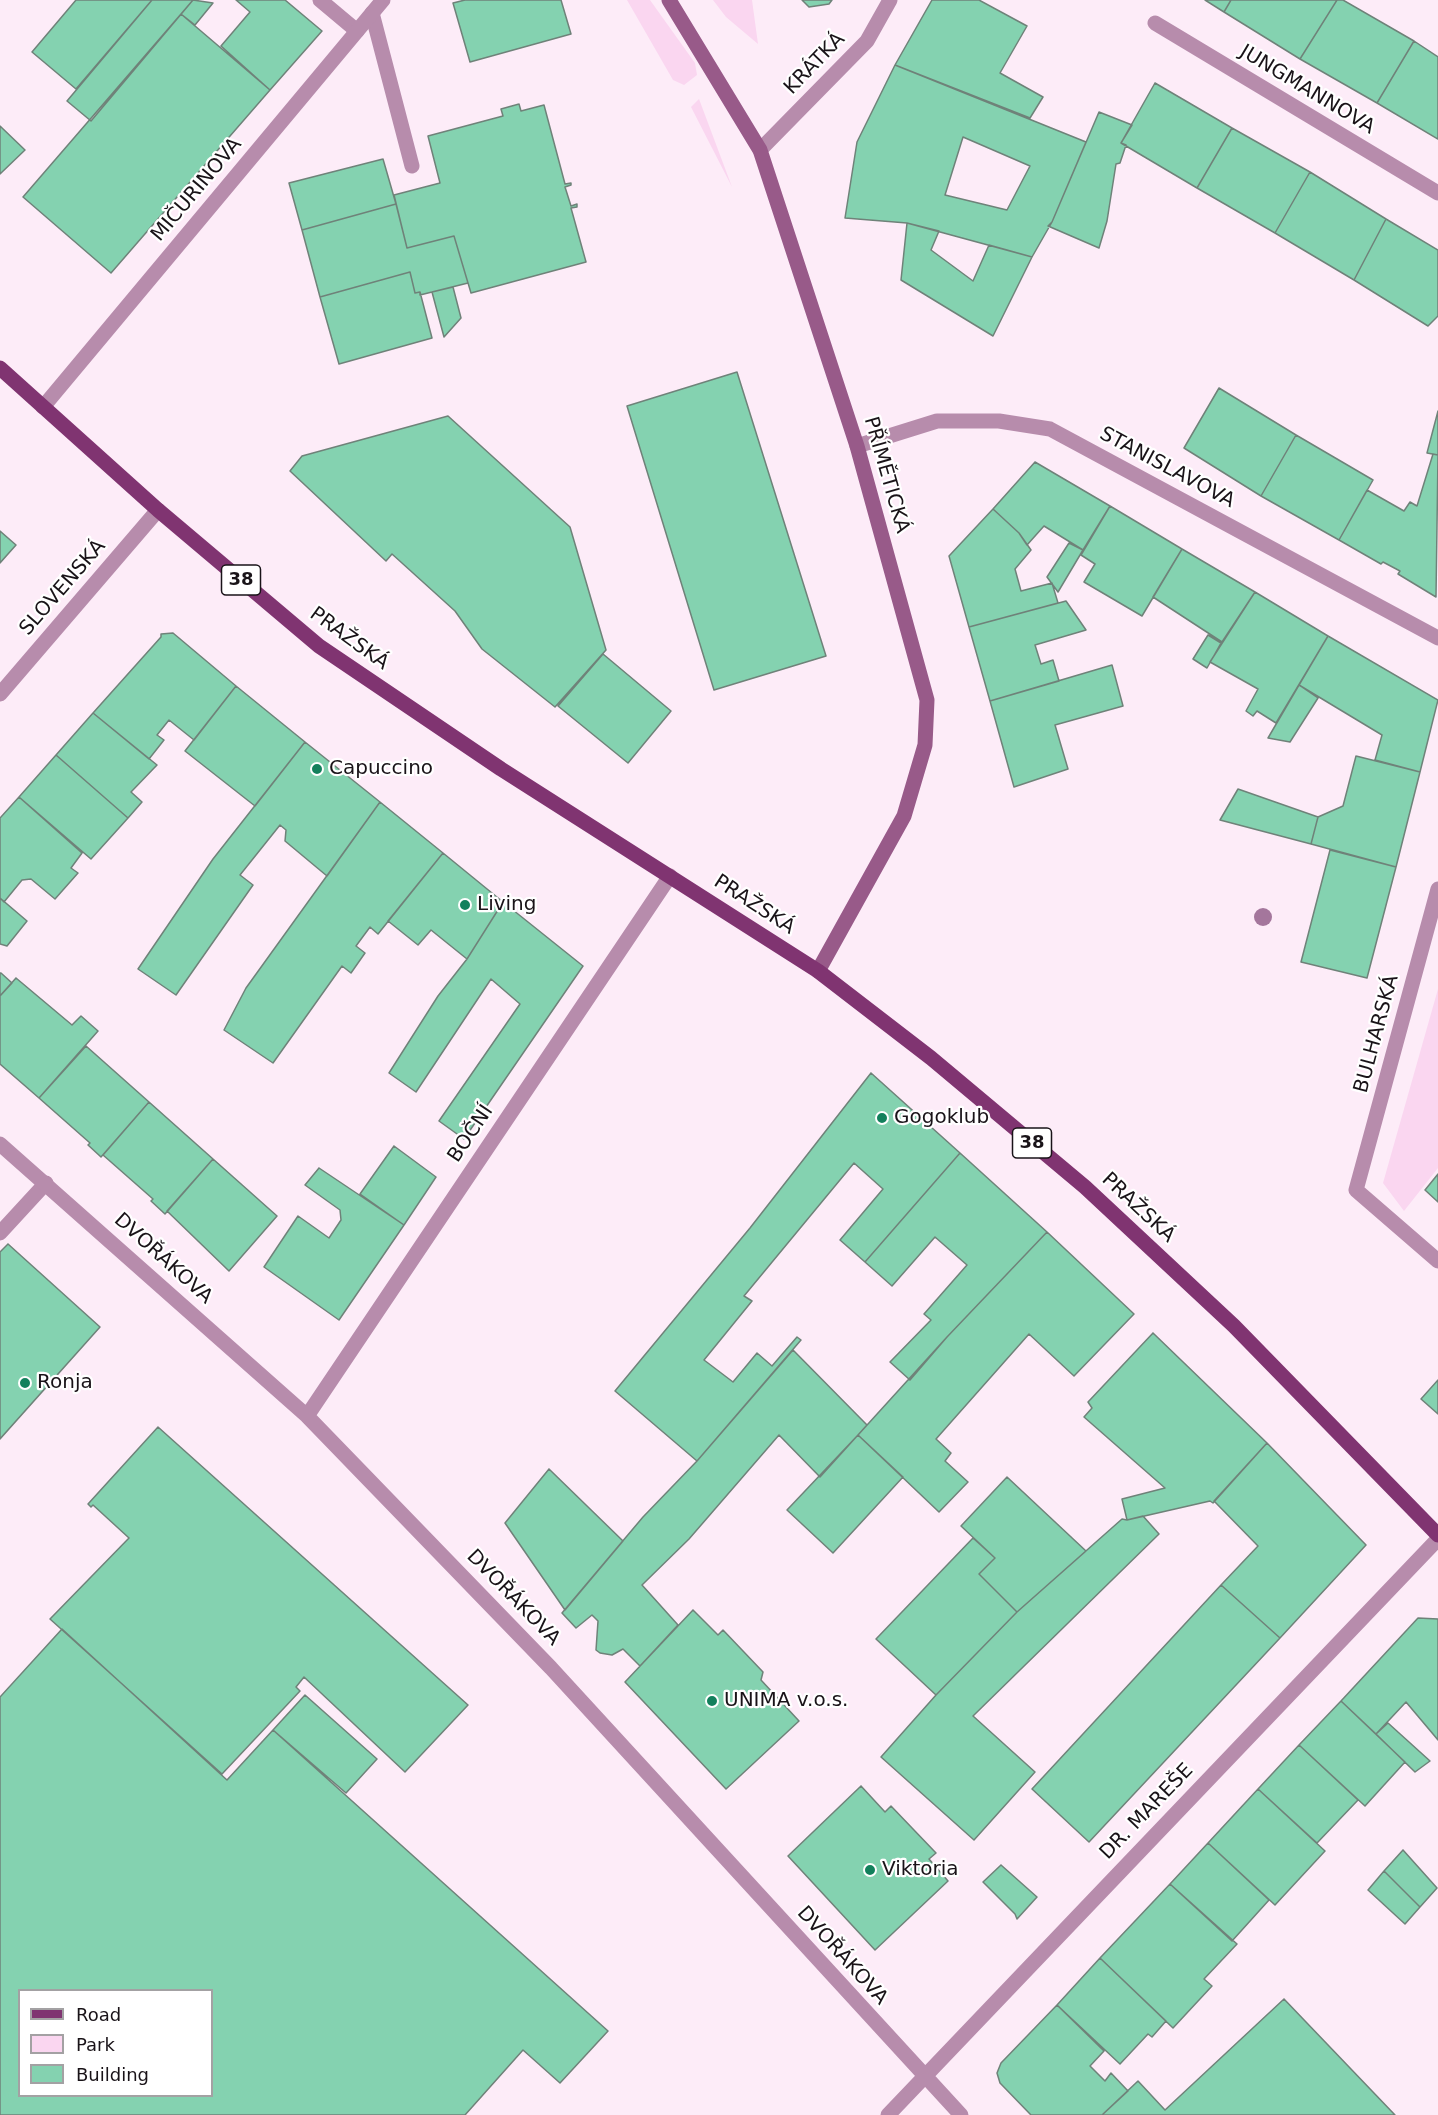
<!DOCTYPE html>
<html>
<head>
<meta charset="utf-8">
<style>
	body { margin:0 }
	#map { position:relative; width:1438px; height:2115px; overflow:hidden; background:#fdecf8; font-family:"DejaVu Sans",sans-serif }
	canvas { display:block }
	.legend { position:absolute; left:18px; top:1989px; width:195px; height:108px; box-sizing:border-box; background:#fff; border:2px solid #a3a1a3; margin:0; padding:8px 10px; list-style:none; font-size:18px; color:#191318 }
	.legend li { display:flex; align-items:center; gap:12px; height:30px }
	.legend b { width:30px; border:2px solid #a3a1a3 }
</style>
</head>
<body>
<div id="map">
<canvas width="1438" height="2115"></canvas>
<ul class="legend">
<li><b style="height:8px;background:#803471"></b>Road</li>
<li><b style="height:16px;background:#fad6f0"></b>Park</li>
<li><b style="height:16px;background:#84d2b0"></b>Building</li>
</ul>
</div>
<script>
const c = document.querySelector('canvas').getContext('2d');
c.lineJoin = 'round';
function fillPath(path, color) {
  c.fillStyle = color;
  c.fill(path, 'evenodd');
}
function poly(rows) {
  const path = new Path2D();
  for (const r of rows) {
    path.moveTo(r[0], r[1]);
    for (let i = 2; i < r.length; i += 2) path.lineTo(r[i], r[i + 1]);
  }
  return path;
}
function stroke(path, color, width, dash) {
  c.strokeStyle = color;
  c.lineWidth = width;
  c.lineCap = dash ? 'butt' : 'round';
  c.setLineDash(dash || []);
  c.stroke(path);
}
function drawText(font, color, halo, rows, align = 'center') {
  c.font = font + ' "DejaVu Sans",sans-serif';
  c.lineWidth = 4.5;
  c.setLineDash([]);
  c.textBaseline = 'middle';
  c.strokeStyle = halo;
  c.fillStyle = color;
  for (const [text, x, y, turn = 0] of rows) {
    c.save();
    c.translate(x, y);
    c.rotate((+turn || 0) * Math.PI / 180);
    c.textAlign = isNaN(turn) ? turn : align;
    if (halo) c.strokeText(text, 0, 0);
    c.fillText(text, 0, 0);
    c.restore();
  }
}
fillPath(poly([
	[627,0,650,0,695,63,697,75,684,85,673,80],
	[713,0,752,0,758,44,726,17],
	[699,99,732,187,691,107],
	[1438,989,1438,1168,1404,1211,1383,1183]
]), '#fad6f0');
const building = poly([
	[76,0,152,0,76,89,32,52,76,0],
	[152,0,193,0,91,121,67,101,152,0],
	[193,0,213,3,195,25,181,14,193,0],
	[236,0,285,0,322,31,270,90,221,46,250,12,236,0],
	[465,0,561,0,571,34,470,62,453,3,465,0],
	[802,0,832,0,829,4,809,7,802,0],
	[932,0,979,0,1027,26,1000,73,1043,97,1030,118,895,65,932,0],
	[1205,0,1231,0,1224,12,1205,0],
	[1231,0,1337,0,1300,59,1224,12,1231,0],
	[1337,0,1343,0,1414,41,1377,103,1300,59,1337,0],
	[181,14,270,90,111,273,23,197,181,14],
	[1414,41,1438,57,1438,139,1377,103,1414,41],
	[895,65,1086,142,1052,222,1032,257,907,223,845,218,857,142,895,65],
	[963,137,1030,166,1007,210,945,195,963,137],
	[1155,83,1232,128,1197,188,1121,143,1155,83],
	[519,104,521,111,544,105,565,184,571,183,571,185,565,187,571,206,577,204,577,207,571,208,586,262,471,293,454,236,407,248,394,195,440,183,428,136,503,116,501,109,519,104],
	[1099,112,1132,125,1121,143,1126,145,1120,163,1116,164,1107,221,1099,248,1048,226,1052,222,1099,112],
	[0,126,25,150,0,174,0,126],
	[1232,128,1310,172,1275,233,1197,188,1232,128],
	[383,159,396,204,302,230,289,183,383,159],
	[1310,172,1386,219,1354,280,1275,233,1310,172],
	[396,204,407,248,454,236,468,283,420,295,420,292,415,293,410,272,320,297,302,230,396,204],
	[1386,219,1438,250,1438,316,1428,326,1354,280,1386,219],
	[907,223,939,231,931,250,973,281,989,245,1032,257,993,336,901,280,907,223],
	[410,272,415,293,420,292,432,338,339,364,320,297,410,272],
	[453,287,461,318,444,337,432,292,453,287],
	[737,372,826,656,714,690,627,406,737,372],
	[1219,388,1296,435,1261,496,1184,448,1219,388],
	[1438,411,1438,455,1427,453,1438,411],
	[448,416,570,527,606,650,555,707,482,649,455,611,392,554,386,561,290,471,302,456,448,416],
	[1296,435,1373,480,1339,540,1261,496,1296,435],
	[1433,454,1438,455,1436,597,1398,574,1400,571,1383,562,1381,564,1339,540,1367,490,1404,511,1410,502,1417,506,1433,454],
	[1035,462,1110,506,1083,550,1044,526,1027,545,1019,533,993,509,1035,462],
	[1110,506,1182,549,1142,616,1084,582,1095,564,1081,555,1110,506],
	[993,509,1019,533,1031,550,1015,569,1021,591,1052,583,1058,603,969,627,949,556,993,509],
	[0,531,16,545,0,563,0,531],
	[1069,543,1083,550,1058,592,1047,577,1069,543],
	[1182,549,1255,592,1222,642,1153,597,1182,549],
	[1255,592,1328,636,1276,723,1257,711,1253,716,1246,711,1258,689,1210,662,1255,592],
	[1066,601,1086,630,1035,645,1041,664,1053,660,1059,681,990,701,969,627,1066,601],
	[173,633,236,686,194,740,169,720,157,735,164,740,149,759,93,713,161,637,161,634,173,633],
	[1208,635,1221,643,1207,668,1193,659,1208,635],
	[1328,636,1438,700,1420,772,1375,760,1382,735,1299,685,1328,636],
	[603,654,671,711,628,763,558,706,603,654],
	[1112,665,1123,706,1055,725,1068,769,1014,787,990,701,1112,665],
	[1299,685,1318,698,1290,742,1268,738,1299,685],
	[236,686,305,742,255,806,185,751,236,686],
	[93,713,157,765,131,792,142,802,128,818,56,755,93,713],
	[305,742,380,802,327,876,285,841,286,830,280,825,240,875,253,885,176,995,138,969,213,859,305,742],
	[56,755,128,818,91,859,19,797,56,755],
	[1356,756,1420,772,1396,867,1311,844,1318,817,1343,806,1356,756],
	[1238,789,1318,817,1311,844,1220,820,1238,789],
	[19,797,82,853,71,868,78,873,55,899,31,879,22,880,4,902,0,898,0,818,19,797],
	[380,802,443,853,378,934,370,927,356,946,365,953,351,973,342,966,273,1063,224,1030,246,988,380,802],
	[1330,850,1396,867,1367,978,1301,962,1330,850],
	[443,853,503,902,467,959,431,930,418,945,388,921,443,853],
	[0,898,27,921,7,946,0,944,0,898],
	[503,902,583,966,464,1139,439,1121,520,1004,491,979,416,1092,389,1073,438,996,467,959,503,902],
	[1,973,12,983,0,996,0,973,1,973],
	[16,978,72,1025,81,1016,98,1031,39,1098,0,1064,0,996,16,978],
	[86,1046,149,1102,101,1157,88,1145,90,1143,39,1098,86,1046],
	[871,1073,960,1153,865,1262,840,1240,883,1189,854,1163,744,1296,752,1301,704,1360,733,1382,757,1353,772,1366,797,1337,801,1340,697,1461,615,1391,750,1228,871,1073],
	[149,1102,213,1159,165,1214,151,1201,153,1199,103,1155,149,1102],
	[394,1146,436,1177,404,1225,360,1194,394,1146],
	[960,1153,1047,1232,947,1337,910,1380,890,1362,931,1320,924,1314,967,1265,935,1237,892,1286,865,1262,960,1153],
	[213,1159,277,1216,229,1271,167,1211,213,1159],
	[319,1168,404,1225,339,1320,264,1267,298,1216,329,1238,341,1220,340,1210,305,1185,319,1168],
	[1438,1174,1438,1202,1425,1190,1438,1174],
	[1047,1232,1134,1314,1074,1376,1029,1334,936,1439,951,1453,945,1461,968,1482,939,1512,858,1435,947,1337,1047,1232],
	[8,1244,100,1327,0,1439,0,1252,8,1244],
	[1153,1333,1267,1443,1213,1503,1210,1501,1127,1520,1122,1499,1165,1488,1084,1417,1092,1408,1088,1402,1153,1333],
	[793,1350,867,1425,820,1477,779,1435,689,1539,642,1585,678,1625,640,1666,623,1649,612,1655,600,1653,596,1650,598,1621,592,1615,576,1628,562,1613,643,1517,697,1461,793,1350],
	[1438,1380,1438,1414,1421,1399,1438,1380],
	[158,1427,468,1705,405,1772,304,1677,296,1687,300,1691,222,1774,50,1619,129,1538,93,1505,91,1507,88,1504,158,1427],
	[858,1435,903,1477,833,1553,787,1510,858,1435],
	[1267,1443,1366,1545,1280,1638,1221,1585,1258,1546,1214,1501,1267,1443],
	[549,1469,623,1541,565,1610,505,1523,549,1469],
	[1007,1477,1086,1551,1017,1612,979,1574,995,1558,961,1526,1007,1477],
	[1143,1516,1159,1534,973,1716,1035,1772,974,1840,881,1757,936,1695,1017,1612,1122,1519,1127,1520,1143,1516],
	[973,1538,995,1558,979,1574,1017,1612,936,1695,876,1639,973,1538],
	[1221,1585,1280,1638,1089,1842,1032,1789,1221,1585],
	[693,1610,718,1635,723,1630,763,1672,761,1680,799,1721,726,1789,625,1682,693,1610],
	[1418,1618,1438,1619,1438,1740,1406,1702,1376,1734,1341,1701,1418,1618],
	[62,1629,227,1780,273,1730,608,2031,560,2083,523,2050,465,2115,0,2115,0,1697,62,1629],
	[20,1990,212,1990,212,2096,20,2096,20,1990],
	[305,1695,377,1759,346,1793,273,1730,305,1695],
	[1341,1701,1405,1762,1365,1806,1299,1745,1341,1701],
	[1388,1723,1430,1761,1415,1772,1376,1734,1388,1723],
	[1299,1745,1358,1800,1317,1843,1258,1789,1299,1745],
	[861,1786,885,1812,891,1806,936,1853,929,1859,948,1881,875,1950,788,1856,861,1786],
	[1258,1789,1325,1851,1275,1905,1208,1843,1258,1789],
	[1208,1843,1269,1900,1232,1941,1170,1884,1208,1843],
	[1403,1850,1437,1888,1420,1907,1384,1871,1403,1850],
	[1001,1865,1037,1897,1017,1919,1015,1914,983,1882,1001,1865],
	[1384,1871,1420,1907,1405,1924,1368,1890,1384,1871],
	[1170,1884,1237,1944,1204,1979,1212,1986,1173,2028,1100,1958,1170,1884],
	[1100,1958,1166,2021,1152,2037,1148,2034,1120,2064,1057,2005,1100,1958],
	[1284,1999,1395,2115,1102,2115,1138,2081,1165,2110,1284,1999],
	[1057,2005,1104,2051,1090,2066,1105,2081,1111,2073,1128,2091,1102,2115,1031,2115,1000,2083,997,2073,1001,2063,1057,2005]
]);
fillPath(building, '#84d2b0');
stroke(building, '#6f8279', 1.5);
stroke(poly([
	[320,0,357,31],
	[372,13,412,166],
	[0,1233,46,1183]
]), '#b78cac', 15);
stroke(poly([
	[1155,23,1438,193],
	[760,150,867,41,890,0],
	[43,407,383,0],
	[857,446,937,421,999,421,1050,429,1438,638],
	[0,694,158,510],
	[1438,889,1356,1190,1438,1261],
	[0,1144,307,1416,551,1668,961,2115],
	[307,1416,670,876],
	[888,2115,1438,1539]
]), '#b78cac', 15);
stroke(poly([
	[669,0,760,150,857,446,927,700,925,745,904,816,818,971]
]), '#985a89', 15);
stroke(poly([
	[0,368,158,510,319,646,501,769,818,971,931,1058,1085,1187,1234,1326,1438,1535]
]), '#803471', 15);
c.fillStyle = '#a4769c';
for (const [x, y] of [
	[1263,917]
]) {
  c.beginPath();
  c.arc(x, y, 9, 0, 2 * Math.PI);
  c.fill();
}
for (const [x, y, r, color] of [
	[317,769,6,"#13805c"],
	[465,905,6,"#13805c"],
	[882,1118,6,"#13805c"],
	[25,1383,6,"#13805c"],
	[712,1701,6,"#13805c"],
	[870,1870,6,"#13805c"]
]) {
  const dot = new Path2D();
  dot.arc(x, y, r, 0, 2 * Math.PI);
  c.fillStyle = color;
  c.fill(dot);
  stroke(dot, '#fff', 2);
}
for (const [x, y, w] of [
	[241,580,39],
	[1032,1143,39]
]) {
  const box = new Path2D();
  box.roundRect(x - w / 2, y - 15, w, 30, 4.5);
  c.fillStyle = '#fff';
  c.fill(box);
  stroke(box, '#191318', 1.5);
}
drawText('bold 18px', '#191318', null, [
	["38",241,580],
	["38",1032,1143]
]);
drawText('20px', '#191318', '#fff', [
	["KRÁTKÁ",815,64,-46],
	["JUNGMANNOVA",1307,90,31],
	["MIČURINOVA",197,190,-50],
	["STANISLAVOVA",1167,468,28],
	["PŘÍMĚTICKÁ",886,475,74],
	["SLOVENSKÁ",63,588,-49],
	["PRAŽSKÁ",349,639,36],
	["PRAŽSKÁ",754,905,33],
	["BULHARSKÁ",1377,1034,-75],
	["BOČNÍ",471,1134,-56],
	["PRAŽSKÁ",1138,1208,43],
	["DVOŘÁKOVA",163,1259,42],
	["DVOŘÁKOVA",513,1598,46],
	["DR. MAREŠE",1147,1812,-46],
	["DVOŘÁKOVA",842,1956,48]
]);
drawText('20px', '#191318', '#fff', [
	["Capuccino",329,769],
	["Living",477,905],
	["Gogoklub",894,1118],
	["Ronja",37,1383],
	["UNIMA v.o.s.",724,1701],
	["Viktoria",882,1870]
], 'left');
</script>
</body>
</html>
